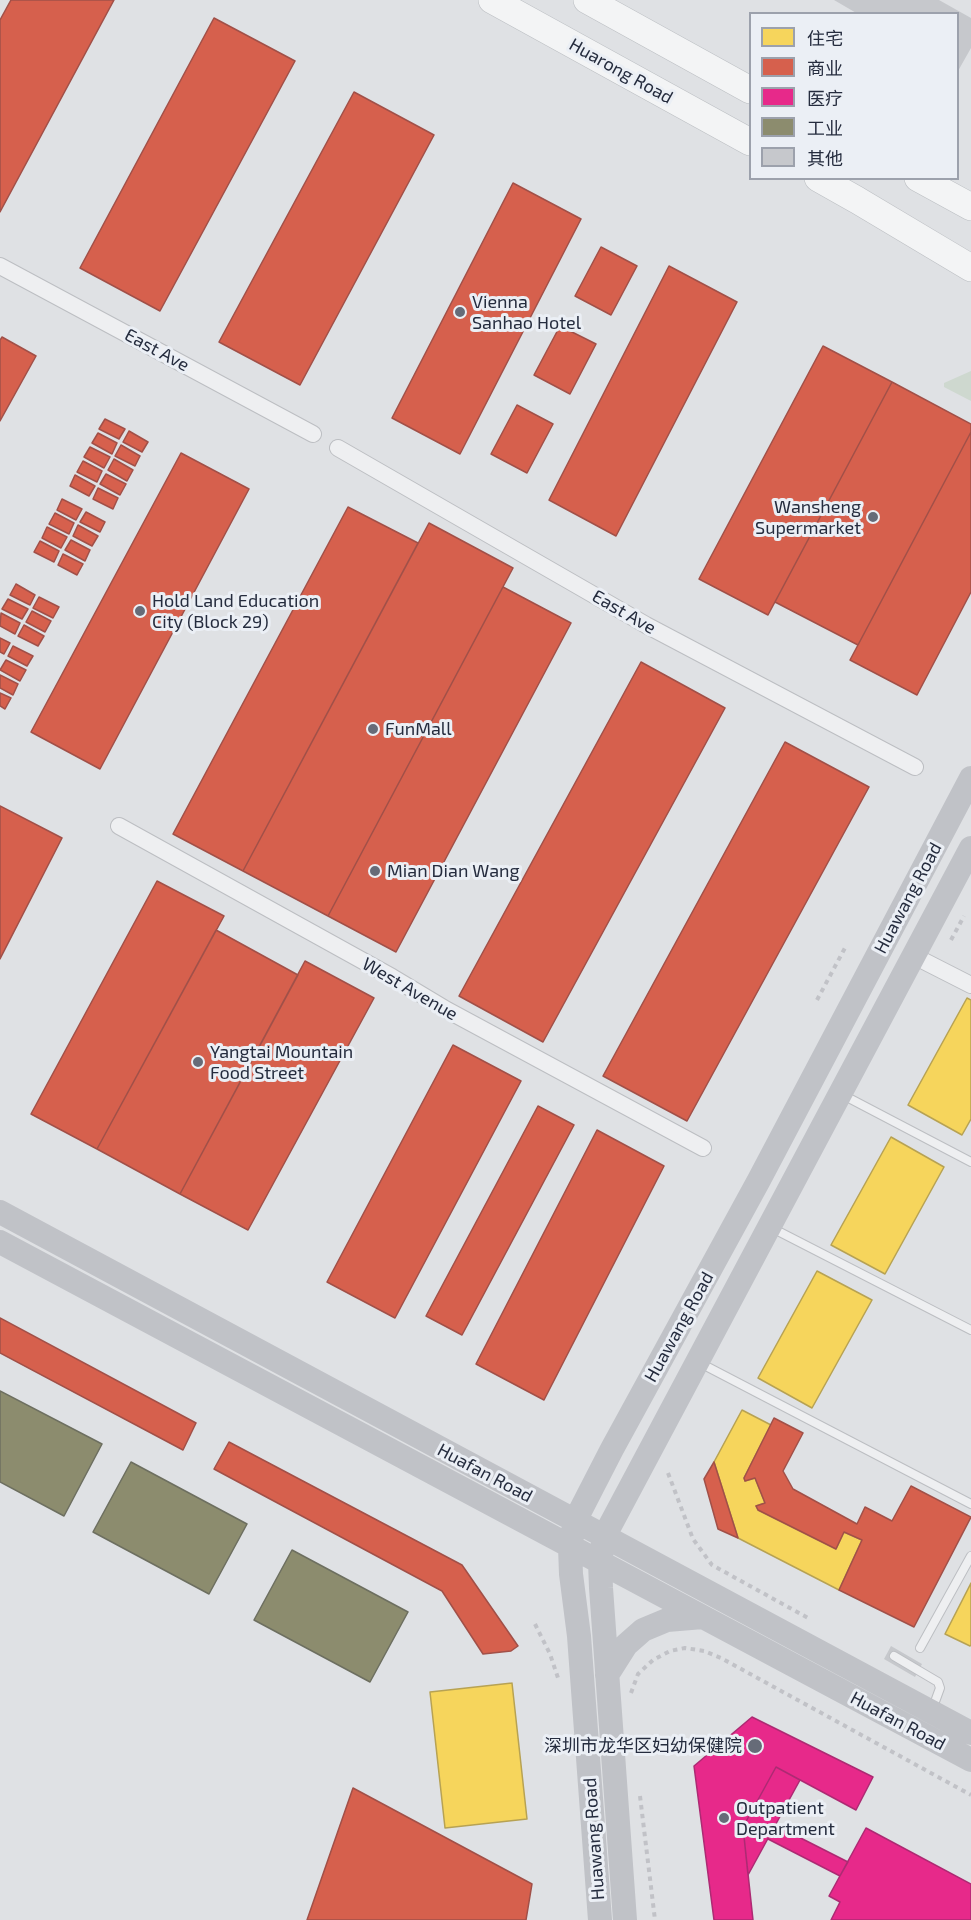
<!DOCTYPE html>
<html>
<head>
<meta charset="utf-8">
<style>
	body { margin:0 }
	#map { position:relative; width:971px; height:1920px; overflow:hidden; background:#dfe1e4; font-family:"Exo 2","Noto Sans SC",sans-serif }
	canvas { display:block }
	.legend { position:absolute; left:749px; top:12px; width:210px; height:168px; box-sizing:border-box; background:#ebeff5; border:2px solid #9ca1ac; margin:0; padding:8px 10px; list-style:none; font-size:18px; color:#252c3e }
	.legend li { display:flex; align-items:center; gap:12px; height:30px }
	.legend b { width:30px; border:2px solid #9ca1ac }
</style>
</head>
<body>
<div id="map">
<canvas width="971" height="1920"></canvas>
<ul class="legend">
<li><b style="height:16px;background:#f6d55c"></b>住宅</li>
<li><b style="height:16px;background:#d6604d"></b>商业</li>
<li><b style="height:16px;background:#e7298a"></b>医疗</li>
<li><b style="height:16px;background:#8c8c6e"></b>工业</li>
<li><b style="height:16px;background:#c6c8cc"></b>其他</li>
</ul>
</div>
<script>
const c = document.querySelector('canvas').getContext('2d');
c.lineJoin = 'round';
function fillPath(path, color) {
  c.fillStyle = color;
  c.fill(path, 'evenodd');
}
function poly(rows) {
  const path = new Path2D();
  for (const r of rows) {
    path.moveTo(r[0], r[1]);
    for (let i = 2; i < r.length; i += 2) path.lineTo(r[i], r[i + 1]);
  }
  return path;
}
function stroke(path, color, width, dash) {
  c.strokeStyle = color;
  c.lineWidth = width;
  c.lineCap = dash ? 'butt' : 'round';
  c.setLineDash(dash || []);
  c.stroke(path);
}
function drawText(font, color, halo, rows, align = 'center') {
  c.font = font + ' "Exo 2","Noto Sans SC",sans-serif';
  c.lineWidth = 6;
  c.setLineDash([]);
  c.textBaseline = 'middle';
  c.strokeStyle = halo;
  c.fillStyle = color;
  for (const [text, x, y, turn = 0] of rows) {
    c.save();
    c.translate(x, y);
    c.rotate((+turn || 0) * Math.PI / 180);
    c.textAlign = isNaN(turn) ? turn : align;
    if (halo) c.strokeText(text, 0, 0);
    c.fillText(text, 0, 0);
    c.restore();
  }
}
fillPath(poly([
	[971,371,971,401,944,387,944,383]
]), '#ced8cf');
const homes = poly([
	[967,998,971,1000,971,1119,962,1135,908,1105,967,998],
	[891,1137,944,1167,885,1274,831,1245,891,1137],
	[817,1271,872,1300,812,1408,758,1378,817,1271],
	[742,1410,771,1425,744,1478,745,1481,755,1478,765,1503,756,1506,758,1510,836,1549,844,1532,862,1540,839,1590,738,1538,714,1462,742,1410],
	[971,1583,971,1645,970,1646,945,1634,971,1583],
	[512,1683,527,1819,445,1828,430,1692,512,1683]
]);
fillPath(homes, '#f6d55c');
stroke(homes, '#b7a253', 1.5);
const shops = poly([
	[11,0,114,0,0,212,0,20,11,0],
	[214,18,295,61,160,311,80,268,214,18],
	[354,92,434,135,300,385,219,342,354,92],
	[513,183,581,219,460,454,392,418,513,183],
	[601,247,637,266,611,315,575,296,601,247],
	[669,266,737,302,616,536,549,500,669,266],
	[560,326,596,344,570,394,534,375,560,326],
	[2,337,36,356,0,421,0,340,2,337],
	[823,346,892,382,768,615,699,579,823,346],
	[892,382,971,424,971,432,858,645,775,602,892,382],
	[517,405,553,424,527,473,491,454,517,405],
	[105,419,125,429,119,439,99,429,105,419],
	[129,431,148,442,142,452,123,442,129,431],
	[971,432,971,592,917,695,850,660,971,432],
	[98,433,117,443,112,454,92,443,98,433],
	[121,445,140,456,135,466,115,456,121,445],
	[90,447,110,457,104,468,84,457,90,447],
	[181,453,249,489,100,769,31,732,181,453],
	[114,459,133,470,127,481,108,470,114,459],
	[83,461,102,471,97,482,77,472,83,461],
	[106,474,126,484,120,495,100,484,106,474],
	[75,475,95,486,89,496,70,486,75,475],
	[98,488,118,498,113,509,93,499,98,488],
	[62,499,82,509,76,520,57,510,62,499],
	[348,507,418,543,243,871,173,834,348,507],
	[86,512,105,522,100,532,80,522,86,512],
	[55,513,74,523,69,534,49,524,55,513],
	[429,523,513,568,328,916,243,871,429,523],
	[78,525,98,536,92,546,73,536,78,525],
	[47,527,67,537,61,548,42,538,47,527],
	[71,540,90,550,85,561,65,550,71,540],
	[40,541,59,551,54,562,34,552,40,541],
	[63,554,83,564,77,575,58,565,63,554],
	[16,584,35,595,30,605,10,595,16,584],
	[503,587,571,623,396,952,328,916,503,587],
	[39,597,59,607,53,618,33,608,39,597],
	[8,599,28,609,22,619,2,609,8,599],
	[32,611,51,621,45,632,26,622,32,611],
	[1,613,20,623,15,634,0,626,1,613],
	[24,625,44,636,38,646,18,636,24,625],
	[0,638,10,643,4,654,0,652,0,638],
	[13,646,33,656,27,666,8,656,13,646],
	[6,660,26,670,20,681,0,670,6,660],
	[641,662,725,708,543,1042,459,996,641,662],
	[0,675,18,684,13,695,0,688,0,675],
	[0,693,11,698,5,709,0,706,0,693],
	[785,742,869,787,687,1121,603,1076,785,742],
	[0,806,62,838,0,959,0,806],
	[157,881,224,916,97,1149,31,1114,157,881],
	[216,930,298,975,180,1194,97,1149,216,930],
	[305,961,374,998,248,1230,180,1194,305,961],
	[453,1045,521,1081,395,1318,327,1282,453,1045],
	[538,1106,574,1125,462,1335,426,1316,538,1106],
	[597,1130,664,1166,544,1400,476,1364,597,1130],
	[0,1318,196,1423,183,1450,0,1353,0,1318],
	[774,1418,803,1433,783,1471,793,1489,857,1524,865,1507,892,1521,911,1486,971,1517,914,1627,839,1590,862,1540,844,1532,836,1549,758,1510,756,1506,765,1503,755,1478,745,1481,744,1478,774,1418],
	[229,1442,462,1565,518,1646,511,1651,483,1654,442,1591,214,1469,229,1442],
	[714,1462,738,1538,718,1529,704,1479,714,1462],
	[353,1788,532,1884,526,1920,307,1920,353,1788]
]);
fillPath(shops, '#d6604d');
stroke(shops, '#a15048', 1.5);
const health = poly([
	[752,1717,873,1777,856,1810,776,1767,743,1827,753,1920,714,1920,694,1766,752,1717],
	[776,1767,800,1780,748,1875,743,1827,776,1767],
	[775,1825,848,1862,840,1876,768,1839,775,1825],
	[866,1828,971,1884,971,1920,831,1920,840,1902,829,1896,866,1828]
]);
fillPath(health, '#e7298a');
stroke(health, '#ad2a73', 1.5);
const industry = poly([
	[0,1391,102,1444,64,1516,0,1482,0,1391],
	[131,1462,247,1524,209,1594,93,1532,131,1462],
	[292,1550,408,1612,370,1682,254,1620,292,1550]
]);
fillPath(industry, '#8c8c6e');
stroke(industry, '#6d6f60', 1.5);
fillPath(poly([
	[834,0,939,0,971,18,971,48,958,71,958,14,858,14],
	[891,1646,922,1664,915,1677,884,1659]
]), '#c6c8cc');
const lane = poly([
	[843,1095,971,1162],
	[770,1227,971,1330],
	[700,1363,971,1504],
	[920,1648,971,1556],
	[894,1656,938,1682,940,1688,932,1710]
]);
const street = poly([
	[0,266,313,434],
	[338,448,646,625,915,767],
	[119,826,392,977,447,1010,703,1148],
	[914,956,971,985]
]);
const primary = poly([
	[492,0,750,142],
	[587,0,750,90],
	[818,178,857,200,971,268],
	[918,178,971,207]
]);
stroke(lane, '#bcbec2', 10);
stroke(street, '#bcbec2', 18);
stroke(primary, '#bbbec2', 28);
stroke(poly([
	[951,940,964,916],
	[817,1000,846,946],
	[668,1473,693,1539,712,1565,808,1618],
	[535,1624,550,1654,559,1681],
	[631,1693,638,1674,653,1660,670,1651,685,1648,704,1651,721,1658,971,1795],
	[640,1796,655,1920]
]), '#c1c2c7', 4, [4.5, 4.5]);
stroke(lane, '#eeeff1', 8);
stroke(street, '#eeeff1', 16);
stroke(poly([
	[0,1212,971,1733],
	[0,1242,971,1760],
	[607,1675,626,1645,643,1630,667,1620,703,1617],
	[600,1920,579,1636,571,1574,570,1547,575,1521,612,1449,759,1180,971,778],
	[625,1920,601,1588,600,1562,604,1537,971,848]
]), '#c0c2c7', 24);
stroke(primary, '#f3f4f5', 27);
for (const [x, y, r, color] of [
	[460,312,6,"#666b78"],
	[873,517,6,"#666b78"],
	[140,611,6,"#666b78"],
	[373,729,6,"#666b78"],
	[375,871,6,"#666b78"],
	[198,1062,6,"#666b78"],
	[755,1746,8,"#666b78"],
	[724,1818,6,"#666b78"]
]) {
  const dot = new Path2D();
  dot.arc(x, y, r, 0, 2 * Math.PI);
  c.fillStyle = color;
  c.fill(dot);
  stroke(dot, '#ebeff5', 2);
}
drawText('18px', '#252c3e', '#ebeff5', [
	["Huarong Road",621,71,29],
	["East Ave",157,350,28],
	["East Ave",624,612,30],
	["Huawang Road",908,898,-62],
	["West Avenue",410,989,30],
	["Huawang Road",679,1327,-61],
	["Huafan Road",485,1473,28],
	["Huafan Road",898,1721,28],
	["Huawang Road",594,1839,-94]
]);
drawText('18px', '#252c3e', '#ebeff5', [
	["Vienna",472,302],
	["Sanhao Hotel",472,323],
	["Wansheng",861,507,"right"],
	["Supermarket",861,528,"right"],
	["Hold Land Education",152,601],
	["City (Block 29)",152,622],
	["FunMall",385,729],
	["Mian Dian Wang",387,871],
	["Yangtai Mountain",210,1052],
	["Food Street",210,1073],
	["深圳市龙华区妇幼保健院",742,1746,"right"],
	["Outpatient",736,1808],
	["Department",736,1829]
], 'left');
</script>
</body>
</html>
